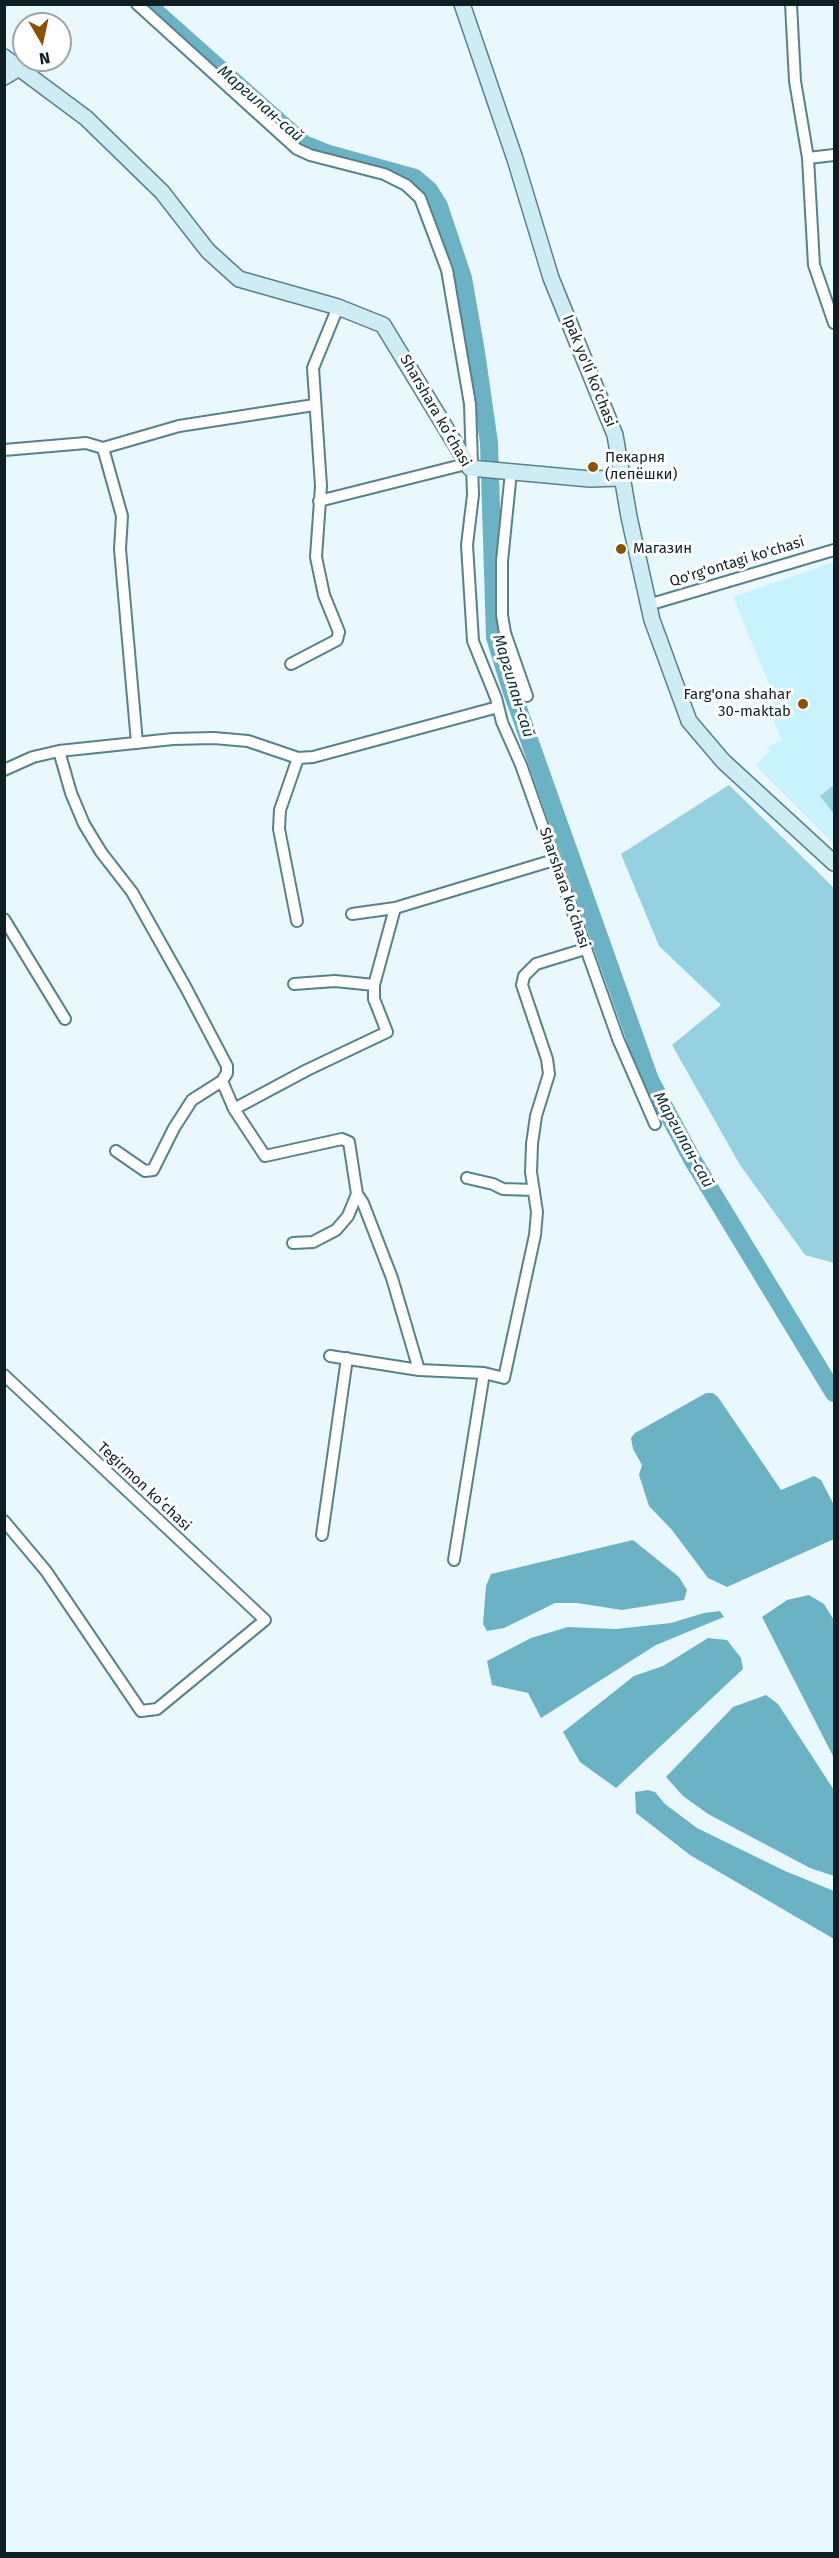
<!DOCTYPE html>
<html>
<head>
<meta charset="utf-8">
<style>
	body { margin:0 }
	#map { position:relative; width:839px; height:2558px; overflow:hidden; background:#e8f8fd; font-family:"Fira Sans",sans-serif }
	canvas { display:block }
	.frame { position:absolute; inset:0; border:6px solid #0e1f23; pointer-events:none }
	.north { position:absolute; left:12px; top:12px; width:60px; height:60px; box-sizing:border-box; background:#fff; border:2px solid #9fa5a7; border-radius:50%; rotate:171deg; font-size:16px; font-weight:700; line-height:24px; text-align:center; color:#0e1f23 }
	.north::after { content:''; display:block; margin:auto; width:21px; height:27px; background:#895302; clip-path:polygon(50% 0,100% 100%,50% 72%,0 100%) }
</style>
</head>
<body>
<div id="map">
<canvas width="839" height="2558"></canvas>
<div class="frame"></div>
<div class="north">N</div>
</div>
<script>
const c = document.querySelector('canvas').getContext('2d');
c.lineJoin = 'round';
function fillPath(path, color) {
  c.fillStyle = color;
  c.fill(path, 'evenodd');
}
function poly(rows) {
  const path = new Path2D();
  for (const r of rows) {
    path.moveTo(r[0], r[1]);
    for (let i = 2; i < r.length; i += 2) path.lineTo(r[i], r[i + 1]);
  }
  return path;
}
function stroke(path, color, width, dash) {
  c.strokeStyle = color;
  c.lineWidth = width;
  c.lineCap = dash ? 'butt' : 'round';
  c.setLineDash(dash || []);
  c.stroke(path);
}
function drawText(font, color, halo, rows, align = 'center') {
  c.font = font + ' "Fira Sans",sans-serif';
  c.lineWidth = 6;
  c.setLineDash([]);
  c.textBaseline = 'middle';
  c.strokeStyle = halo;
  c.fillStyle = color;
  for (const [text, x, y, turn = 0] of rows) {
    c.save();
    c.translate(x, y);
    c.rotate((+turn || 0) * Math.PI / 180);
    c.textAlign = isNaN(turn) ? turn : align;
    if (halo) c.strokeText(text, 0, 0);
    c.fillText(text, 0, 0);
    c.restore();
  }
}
fillPath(poly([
	[834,562,834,844,755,765,770,752,767,747,782,740,767,705,776,701,733,597]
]), '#c8f2fe');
fillPath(poly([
	[729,785,834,888,834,1263,805,1255,740,1165,672,1045,721,1005,659,946,621,854],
	[834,785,834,814,820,796]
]), '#96d1e1');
fillPath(poly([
	[706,1393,713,1393,718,1397,781,1490,814,1476,821,1480,834,1505,834,1539,727,1587,708,1578,672,1530,649,1506,639,1475,642,1465,633,1449,631,1438,635,1433],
	[633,1540,679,1577,687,1590,684,1600,622,1610,577,1603,555,1603,504,1628,487,1631,483,1624,486,1586,491,1574],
	[809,1595,824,1604,834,1620,834,1758,762,1617,787,1600],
	[720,1611,724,1617,656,1645,541,1718,528,1693,492,1685,487,1661,531,1638,568,1627,616,1629,671,1623,704,1613],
	[708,1638,727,1640,741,1658,743,1669,616,1788,580,1762,563,1732,634,1676,663,1666],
	[766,1695,778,1704,834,1790,834,1876,810,1868,708,1814,683,1796,666,1777,733,1707],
	[648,1790,655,1792,665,1804,697,1828,785,1871,834,1891,834,1939,690,1855,636,1813,635,1792]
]), '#6cb2c5');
stroke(poly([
	[147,4,304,144,329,154,415,178,429,190,439,206,463,278,476,352,489,443,495,637,510,686,650,1080,692,1159,834,1393]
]), '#6cb2c5', 18);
const street = poly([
	[137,4,297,149,310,155,384,174,406,185,420,198,447,270,470,404,473,495,467,545,473,641,496,698,502,722,521,765,618,1039,655,1124],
	[791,4,795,81,808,158,814,265,834,323],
	[808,158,834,155],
	[103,448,122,516,120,549,137,743],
	[4,450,86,443,103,448,179,426,314,405],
	[511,472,502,561,502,615,505,633,527,696],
	[319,501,466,464],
	[648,605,834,550],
	[291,664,337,640,339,632,324,595,316,557,321,486,313,368,338,307],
	[59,751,71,793,84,824,101,852,132,892,186,988,227,1066,227,1073,222,1081,234,1109,265,1156,342,1139,349,1142,357,1194,363,1203,392,1278,419,1370],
	[4,770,33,757,59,751,173,739,214,738,248,741,298,758,313,757,498,707],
	[352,914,395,908,554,860],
	[4,919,65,1019],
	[297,921,279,829,280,810,298,758],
	[294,984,335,981,374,985],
	[234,1109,307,1070,387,1032,374,999,374,985,395,908],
	[116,1151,145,1171,153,1170,174,1128,192,1100,222,1081],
	[467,1178,493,1184,503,1189,534,1190],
	[293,1243,313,1242,336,1230,348,1216,357,1194],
	[330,1356,419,1370,484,1373,504,1378,535,1235,537,1212,531,1172,532,1144,536,1116,549,1074,547,1059,522,985,524,976,536,964,585,949],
	[4,1375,265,1620,157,1709,141,1711,46,1571,4,1521],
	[322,1535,347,1358],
	[454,1560,484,1373]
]);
const secondary = poly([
	[462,4,515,159,551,278,615,435,629,517,652,620,689,721,723,761,834,863],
	[4,57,86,118,162,192,208,251,239,279,338,307,383,325,470,468,590,479,622,478],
	[4,77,19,68]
]);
stroke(street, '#59818c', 14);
stroke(secondary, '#59818c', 18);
stroke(street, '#fff', 10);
stroke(secondary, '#cdecf4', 15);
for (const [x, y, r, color] of [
	[593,467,6,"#895302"],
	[621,549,6,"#895302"],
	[803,704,6,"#895302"]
]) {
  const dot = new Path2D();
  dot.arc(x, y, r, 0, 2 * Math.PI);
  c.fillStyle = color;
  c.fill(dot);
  stroke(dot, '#fff', 2);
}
drawText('15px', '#0e1f23', '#fff', [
	["Ipak yo'li ko'chasi",589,371,68],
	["Sharshara koʻchasi",435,411,60],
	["Qo'rg'ontagi ko'chasi",737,562,-17],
	["Sharshara koʻchasi",564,888,71],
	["Tegirmon koʻchasi",144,1487,43]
]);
drawText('15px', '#0e1f23', '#fff', [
	["Пекарня",605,458],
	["(лепёшки)",605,475],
	["Магазин",633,549],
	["Farg'ona shahar",791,695,"right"],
	["30-maktab",791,712,"right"]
], 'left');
drawText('italic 16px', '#0c3038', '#fff', [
	["Маргилан-сай",260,104,41],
	["Маргилан-сай",513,686,73],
	["Маргилан-сай",683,1140,61]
]);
</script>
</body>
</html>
